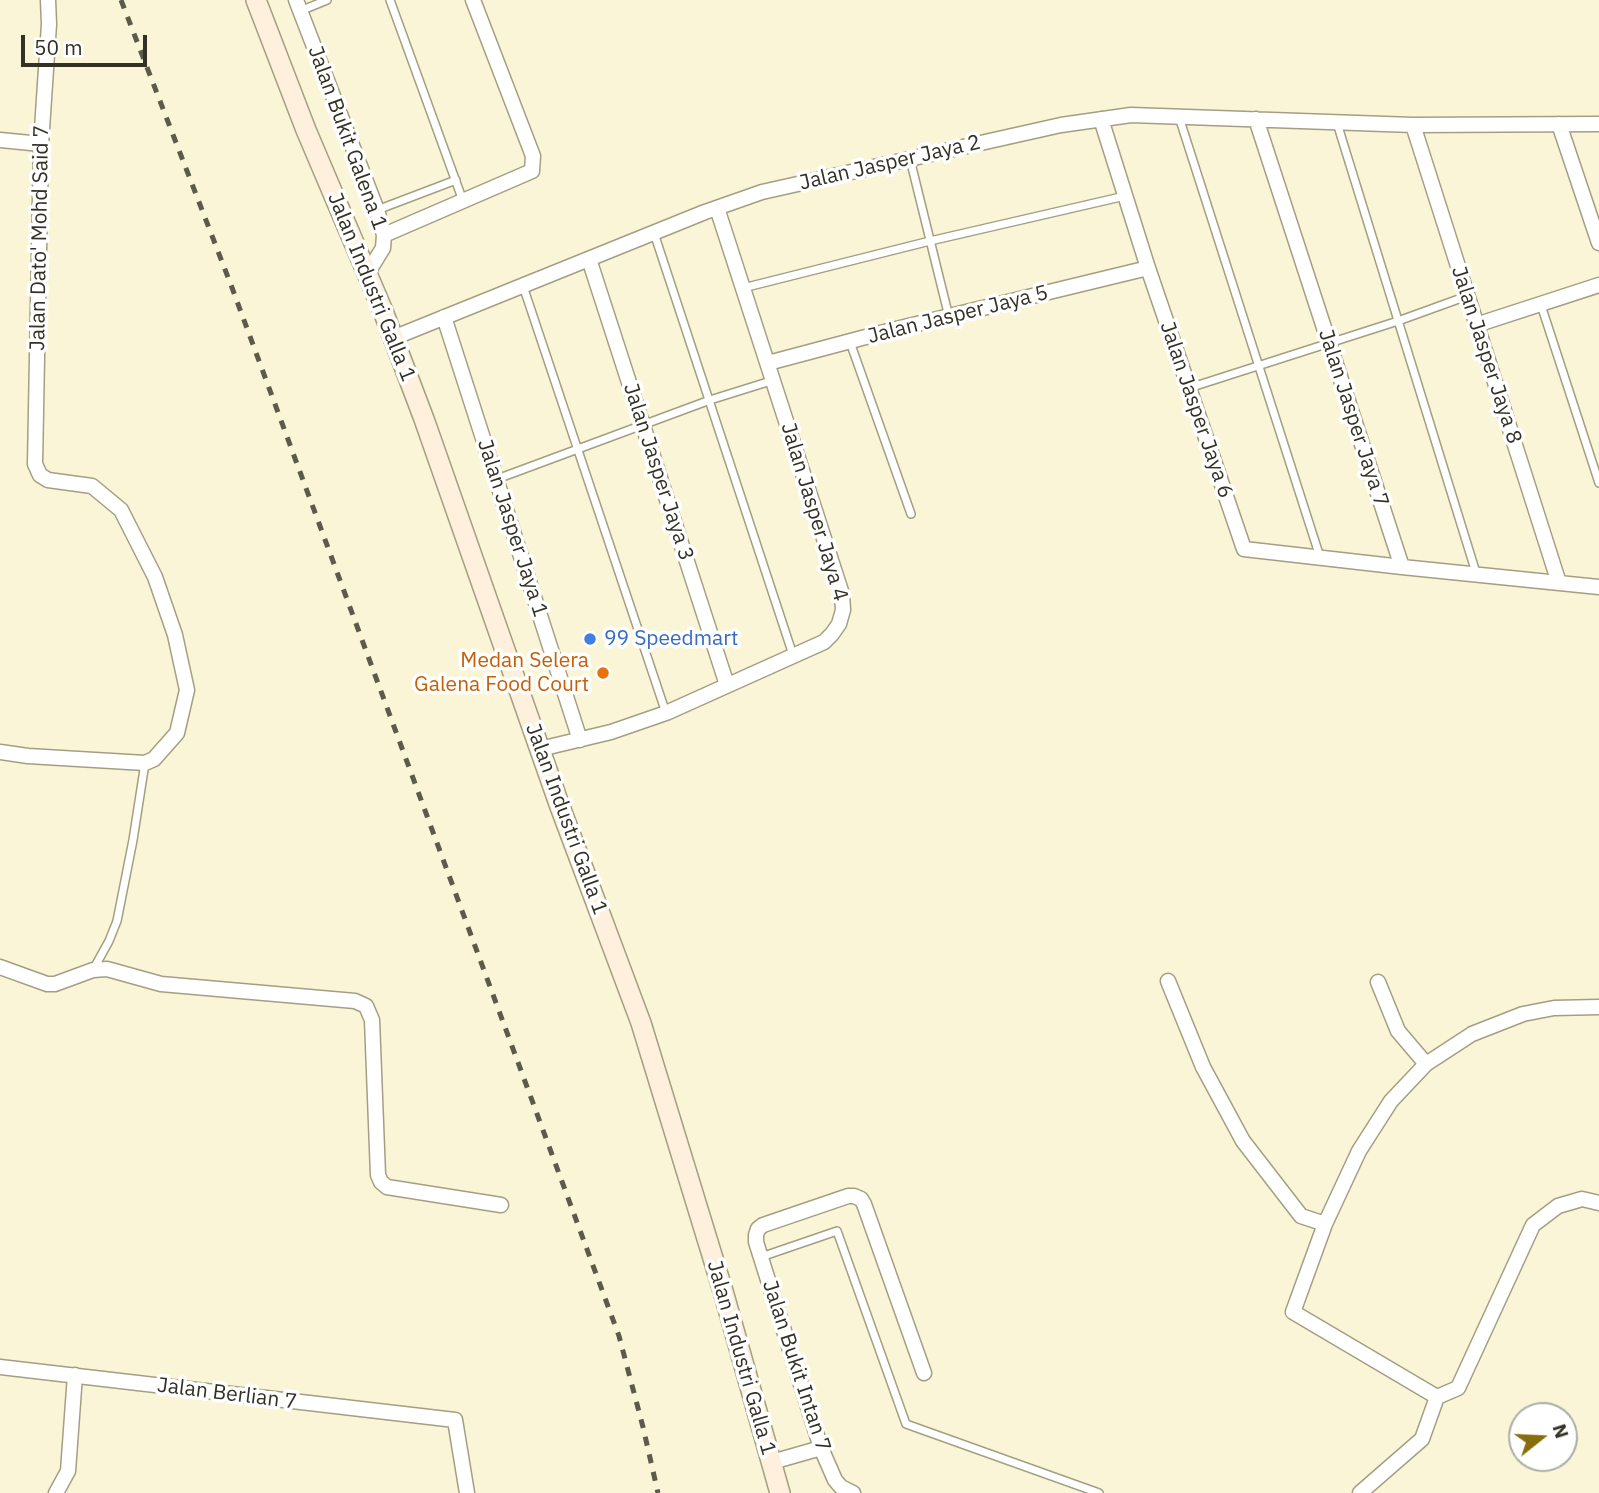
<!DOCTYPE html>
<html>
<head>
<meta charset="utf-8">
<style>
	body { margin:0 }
	#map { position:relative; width:1599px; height:1493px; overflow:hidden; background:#f9f5d6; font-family:"IBM Plex Sans",sans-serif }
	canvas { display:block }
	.north { position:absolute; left:1508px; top:1402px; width:70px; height:70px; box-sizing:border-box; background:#fff; border:2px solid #adada8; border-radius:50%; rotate:72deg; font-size:19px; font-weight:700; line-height:28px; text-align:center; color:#333125 }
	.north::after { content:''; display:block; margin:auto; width:24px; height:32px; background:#876d0b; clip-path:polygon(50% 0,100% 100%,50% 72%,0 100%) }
	.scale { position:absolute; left:21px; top:35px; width:126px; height:32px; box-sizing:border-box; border:4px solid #333125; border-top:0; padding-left:9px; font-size:21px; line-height:24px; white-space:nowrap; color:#333125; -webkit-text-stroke:5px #fff; paint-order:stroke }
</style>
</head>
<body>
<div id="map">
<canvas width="1599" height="1493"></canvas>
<div class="north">N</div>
<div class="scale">50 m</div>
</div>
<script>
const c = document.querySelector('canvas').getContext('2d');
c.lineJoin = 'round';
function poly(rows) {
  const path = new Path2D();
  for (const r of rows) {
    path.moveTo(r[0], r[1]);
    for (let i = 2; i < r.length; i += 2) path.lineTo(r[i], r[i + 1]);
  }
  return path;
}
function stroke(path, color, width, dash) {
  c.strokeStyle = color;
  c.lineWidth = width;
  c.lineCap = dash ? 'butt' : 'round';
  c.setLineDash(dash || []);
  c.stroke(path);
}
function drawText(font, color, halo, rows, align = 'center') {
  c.font = font + ' "IBM Plex Sans",sans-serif';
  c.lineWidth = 7;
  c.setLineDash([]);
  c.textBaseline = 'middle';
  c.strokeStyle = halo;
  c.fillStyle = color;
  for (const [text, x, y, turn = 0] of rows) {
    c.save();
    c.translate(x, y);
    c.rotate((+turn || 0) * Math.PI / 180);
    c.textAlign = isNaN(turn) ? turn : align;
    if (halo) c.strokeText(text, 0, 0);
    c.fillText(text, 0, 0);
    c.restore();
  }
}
const lane = poly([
	[390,0,463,201],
	[300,11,327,0],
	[1179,117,1320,557],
	[1337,123,1477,576],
	[910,159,949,317],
	[377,210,456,180],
	[654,233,793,655],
	[523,286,666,713],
	[743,288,930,241,1125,196],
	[1541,305,1599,483],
	[850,342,911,514],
	[1189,388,1398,321,1467,296],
	[497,479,710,400,774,380],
	[93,970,109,941,117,921,133,840,145,763],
	[761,1257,837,1231,906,1424,1099,1493]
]);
const street = poly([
	[296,0,377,210,384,235,383,248,367,274],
	[1101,119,1148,268,1244,549,1402,567],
	[1256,119,1402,567,1599,587],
	[1559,124,1599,243],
	[1413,125,1559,583],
	[0,140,41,144],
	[384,235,532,171,533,156,473,0],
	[589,259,727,685],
	[444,317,580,740],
	[1476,325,1599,285],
	[393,338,705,212,762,192,1061,125,1131,115,1413,125,1599,124],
	[768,363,892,330,1148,268],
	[540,749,611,732,666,713,824,642,832,634,839,624,843,610,842,594,717,208],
	[0,752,28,756,145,763,154,759,177,733,187,690,175,635,155,577,121,510,92,486,48,480,40,475,35,464,41,144,49,24,48,0],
	[0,967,47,984,55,984,93,970,107,969,161,984,355,1001,366,1006,372,1020,378,1175,381,1182,387,1187,501,1205],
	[1168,981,1203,1067,1243,1141,1301,1216,1325,1224],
	[1378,982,1398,1031,1426,1064],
	[0,1367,455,1420,467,1493],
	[1437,1397,1293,1312,1325,1224,1359,1151,1391,1101,1426,1064,1472,1034,1523,1014,1554,1008,1599,1007],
	[772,1462,821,1448],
	[56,1493,68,1471,75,1375],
	[853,1493,841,1487,835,1480,821,1448,756,1242,756,1235,758,1229,763,1225,848,1196,854,1196,861,1199,864,1204,924,1373],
	[1360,1493,1422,1439,1437,1397,1458,1388,1533,1225,1558,1206,1582,1199,1599,1203]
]);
const secondary = poly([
	[256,0,306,130,383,311,424,419,559,804,641,1023,723,1291,780,1493]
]);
stroke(lane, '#a39f83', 10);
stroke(street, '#a39f83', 17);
stroke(secondary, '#a39f83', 22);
stroke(lane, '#fff', 7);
stroke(street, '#fff', 14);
stroke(secondary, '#fef0dc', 19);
stroke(poly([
	[121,0,231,285,619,1336,643,1427,658,1493]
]), '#5c5a4a', 5, [9, 9]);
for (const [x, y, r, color] of [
	[590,639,7,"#3f7fe0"],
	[603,673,7,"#e8710a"]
]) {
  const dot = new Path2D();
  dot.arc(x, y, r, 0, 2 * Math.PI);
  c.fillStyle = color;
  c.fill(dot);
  stroke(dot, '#fff', 2.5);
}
drawText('21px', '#333125', '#fff', [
	["Jalan Bukit Galena 1",347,138,70],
	["Jalan Jasper Jaya 2",890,163,-13],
	["Jalan Dato' Mohd Said 7",40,238,-89],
	["Jalan Industri Galla 1",371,287,68],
	["Jalan Jasper Jaya 5",958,315,-14],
	["Jalan Jasper Jaya 8",1486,355,72],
	["Jalan Jasper Jaya 6",1196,410,71],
	["Jalan Jasper Jaya 7",1353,418,72],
	["Jalan Jasper Jaya 3",658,472,72],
	["Jalan Jasper Jaya 4",814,512,73],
	["Jalan Jasper Jaya 1",512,528,72],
	["Jalan Industri Galla 1",566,819,70],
	["Jalan Industri Galla 1",741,1358,74],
	["Jalan Bukit Intan 7",796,1366,72],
	["Jalan Berlian 7",227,1394,7]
]);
drawText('21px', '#366cbe', '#fff', [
	["99 Speedmart",604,639]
], 'left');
drawText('21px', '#c56008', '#fff', [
	["Medan Selera",589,661],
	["Galena Food Court",589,685]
], 'right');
</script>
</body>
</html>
